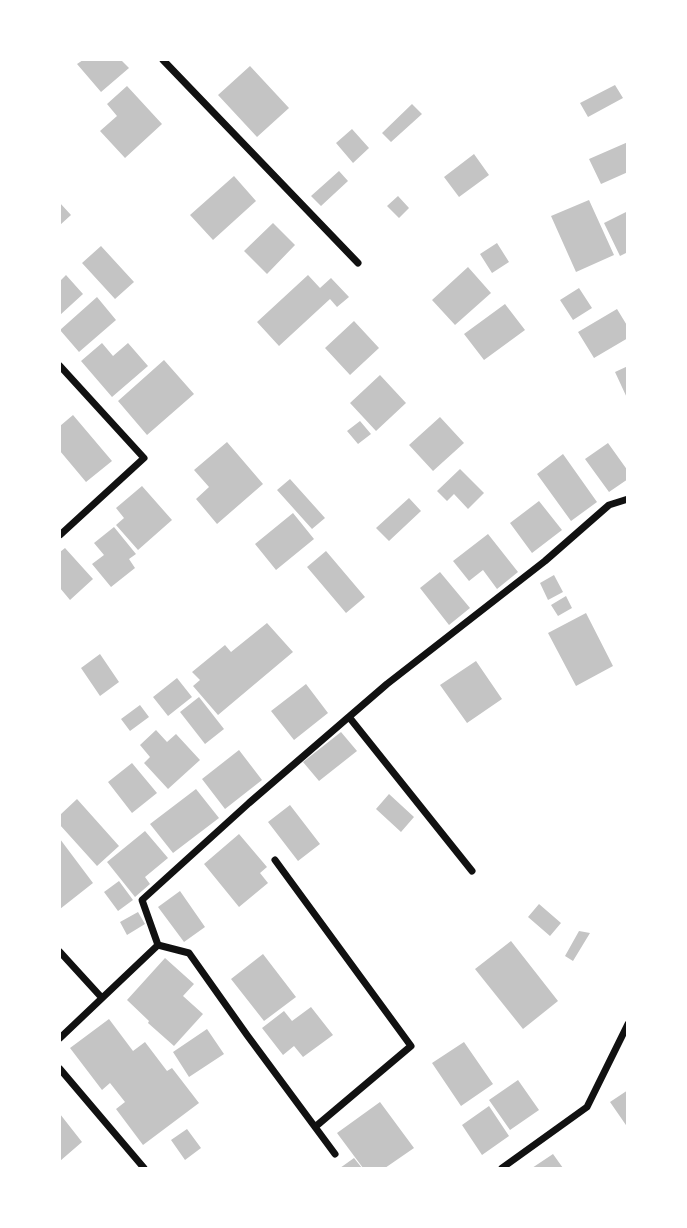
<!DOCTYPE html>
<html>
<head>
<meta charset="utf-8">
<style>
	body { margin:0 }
	#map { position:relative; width:687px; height:1228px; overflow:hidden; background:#fff; font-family:"PT Sans Narrow",sans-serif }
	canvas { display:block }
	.frame { position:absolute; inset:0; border:61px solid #fff; pointer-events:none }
</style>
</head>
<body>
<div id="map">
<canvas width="687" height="1228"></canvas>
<div class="frame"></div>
</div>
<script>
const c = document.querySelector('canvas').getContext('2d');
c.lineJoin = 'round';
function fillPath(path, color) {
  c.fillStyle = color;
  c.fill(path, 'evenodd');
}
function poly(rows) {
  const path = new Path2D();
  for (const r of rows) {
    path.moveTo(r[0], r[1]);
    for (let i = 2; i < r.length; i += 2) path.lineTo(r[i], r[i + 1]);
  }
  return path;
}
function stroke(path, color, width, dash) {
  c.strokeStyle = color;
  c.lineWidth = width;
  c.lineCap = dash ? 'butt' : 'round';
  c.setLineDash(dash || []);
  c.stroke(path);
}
fillPath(poly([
	[83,60,121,60,129,68,101,92,77,64],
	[250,66,289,108,257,137,218,95],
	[615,85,623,98,588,117,580,103],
	[127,86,162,124,125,158,100,131,117,116,107,104],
	[412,104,422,114,391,142,382,133],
	[352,129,369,148,353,163,336,143],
	[628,142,628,172,601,184,589,159],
	[474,154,489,175,459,197,444,177],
	[339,171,348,181,321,206,311,196],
	[234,176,256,201,213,240,190,215],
	[398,196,409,208,399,218,387,206],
	[589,200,614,255,576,272,551,216],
	[60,203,71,215,60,225],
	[628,211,628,252,620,256,604,223],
	[273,223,295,245,267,274,244,251],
	[497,243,509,262,492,273,480,254],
	[101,246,134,282,115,299,82,263],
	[468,267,491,293,455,325,432,300],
	[66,275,83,294,60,315,60,281],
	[308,275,320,288,331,278,349,297,337,307,330,299,279,346,257,322],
	[579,288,592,308,573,320,560,300],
	[97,297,116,320,79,352,60,330],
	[505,304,525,330,484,360,464,334],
	[617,309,628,327,628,338,594,358,578,332],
	[354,321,379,348,350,375,325,348],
	[102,343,113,356,128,343,148,366,112,397,81,361],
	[164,360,194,394,147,435,118,401],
	[628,366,628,400,615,372],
	[380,375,406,403,376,431,350,403],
	[73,415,112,461,86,482,60,451,60,426],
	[440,417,464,443,433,471,409,445],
	[360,421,371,434,358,444,347,431],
	[227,442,263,484,217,524,196,499,209,487,194,470],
	[608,443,628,471,628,479,609,492,585,459],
	[563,454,597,502,571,521,537,474],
	[460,469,484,493,468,509,454,494,447,501,437,491],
	[290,479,325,518,312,529,277,490],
	[142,486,172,520,138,550,116,525,124,518,116,508],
	[409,498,421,511,389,541,376,528],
	[539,501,562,530,532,553,510,523],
	[293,513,314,539,276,570,255,544],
	[114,527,136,554,129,559,135,568,111,587,92,564,104,555,94,543],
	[488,534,518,572,497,589,483,570,469,581,453,561],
	[65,548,93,579,70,600,60,588,60,552],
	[326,551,365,597,346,613,307,567],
	[440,572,470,608,449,625,420,588],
	[554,575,563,592,548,600,540,583],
	[566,596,572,608,558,616,551,605],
	[586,613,613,666,576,686,548,633],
	[267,623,293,652,218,715,193,686,200,680,192,672,225,645,231,652],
	[100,654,119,682,100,696,81,668],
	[476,661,502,699,467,723,440,685],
	[177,678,192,697,168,716,153,697],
	[306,684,328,713,294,740,271,711],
	[199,697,224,729,205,744,180,712],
	[140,705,149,717,130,731,121,719],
	[156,730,167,742,176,734,200,760,168,789,144,763,150,757,140,745],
	[341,732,357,751,319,781,303,762],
	[239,750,262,780,225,809,202,779],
	[132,763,157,793,132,813,108,782],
	[196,789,219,818,173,853,150,824],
	[389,794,414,817,401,832,376,809],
	[77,799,119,846,97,866,60,825,60,815],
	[290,805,320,844,298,861,268,822],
	[145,831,168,858,145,877,150,884,135,897,107,862],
	[239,834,267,867,260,873,268,883,239,907,204,864],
	[60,839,93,883,60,909],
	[119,881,133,900,118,911,104,892],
	[180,891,205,927,184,942,158,907],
	[539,904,561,923,550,936,528,917],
	[138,912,145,924,127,935,120,922],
	[579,931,590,933,573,961,565,956],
	[511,941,558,1001,523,1029,475,969],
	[263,954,296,997,264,1021,231,979],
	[165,958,194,984,183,996,203,1014,174,1046,148,1023,149,1021,127,1000],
	[311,1007,333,1035,303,1057,294,1046,283,1055,262,1028,284,1011,292,1021],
	[109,1019,133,1051,145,1042,167,1071,172,1068,199,1103,143,1145,116,1109,125,1102,110,1083,102,1090,70,1048],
	[207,1029,224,1054,189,1077,173,1052],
	[464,1042,493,1084,461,1106,432,1063],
	[518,1080,539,1110,510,1130,489,1100],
	[628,1090,628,1128,610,1102],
	[380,1102,414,1148,385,1168,363,1168,337,1133],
	[489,1106,509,1136,482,1155,462,1125],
	[60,1114,82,1142,60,1161],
	[187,1129,201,1148,185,1160,171,1140],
	[553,1154,563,1168,532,1168],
	[354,1158,362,1168,340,1168]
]), '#c4c4c4');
stroke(poly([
	[163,60,358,263],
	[60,366,144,458,60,535],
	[349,717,472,871],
	[275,860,411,1046,315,1127],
	[158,945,189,953,247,1035,335,1154],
	[60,952,102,998],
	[60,1038,158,945,142,900,249,803,387,684,545,561,609,505,628,499],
	[60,1069,144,1168],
	[502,1168,587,1107,628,1024]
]), '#111', 7);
</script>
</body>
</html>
